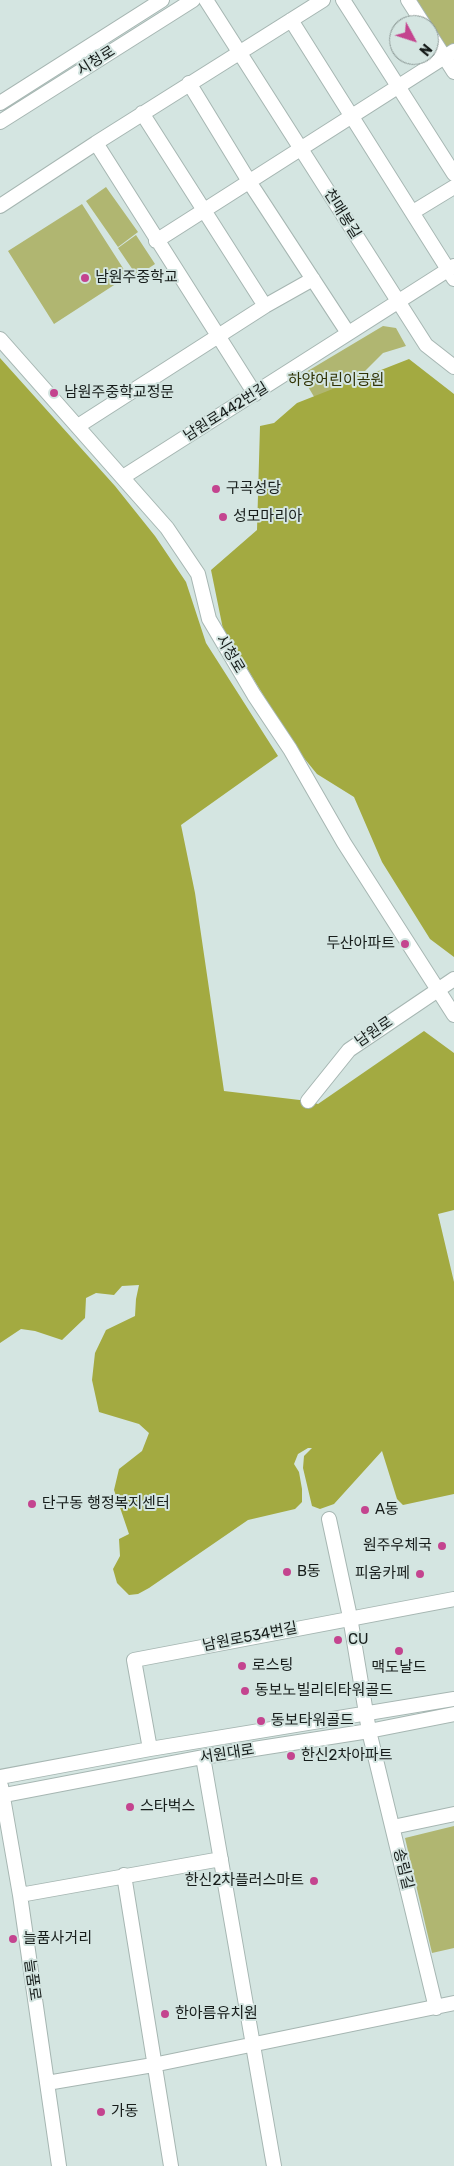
<!DOCTYPE html>
<html>
<head>
<meta charset="utf-8">
<style>
	body { margin:0 }
	#map { position:relative; width:454px; height:2166px; overflow:hidden; background:#d4e5e1; font-family:Rubik,sans-serif }
	canvas { display:block }
	.north { position:absolute; left:389px; top:15px; width:50px; height:50px; box-sizing:border-box; background:#d4e5e1; border:1px solid #889592; border-radius:50%; rotate:130deg; font-size:14px; font-weight:700; line-height:20px; text-align:center; color:#171d1b }
	.north::after { content:''; display:block; margin:auto; width:18px; height:22px; background:#c4448f; clip-path:polygon(50% 0,100% 100%,50% 72%,0 100%) }
</style>
</head>
<body>
<div id="map">
<canvas width="454" height="2166"></canvas>
<div class="north">N</div>
</div>
<script>
const c = document.querySelector('canvas').getContext('2d');
c.lineJoin = 'round';
function fillPath(path, color) {
  c.fillStyle = color;
  c.fill(path, 'evenodd');
}
function poly(rows) {
  const path = new Path2D();
  for (const r of rows) {
    path.moveTo(r[0], r[1]);
    for (let i = 2; i < r.length; i += 2) path.lineTo(r[i], r[i + 1]);
  }
  return path;
}
function stroke(path, color, width, dash) {
  c.strokeStyle = color;
  c.lineWidth = width;
  c.lineCap = dash ? 'butt' : 'round';
  c.setLineDash(dash || []);
  c.stroke(path);
}
function drawText(font, color, halo, rows, align = 'center') {
  c.font = font + ' Rubik,"Noto Sans KR",sans-serif';
  c.lineWidth = 4;
  c.setLineDash([]);
  c.textBaseline = 'middle';
  c.strokeStyle = halo;
  c.fillStyle = color;
  for (const [text, x, y, turn = 0] of rows) {
    c.save();
    c.translate(x, y);
    c.rotate((+turn || 0) * Math.PI / 180);
    c.textAlign = isNaN(turn) ? turn : align;
    if (halo) c.strokeText(text, 0, 0);
    c.fillText(text, 0, 0);
    c.restore();
  }
}
fillPath(poly([
	[413,0,454,0,454,46,443,48],
	[106,187,138,232,118,247,86,201],
	[82,204,128,276,54,324,8,251],
	[136,235,155,264,137,276,118,248],
	[383,326,396,328,406,346,383,353,362,374,356,401,316,400,301,375],
	[454,1826,454,1948,432,1953,405,1838]
]), '#b0b671');
fillPath(poly([
	[0,358,115,486,155,536,186,582,206,643,278,756,181,825,195,893,224,1091,308,1101,318,1104,424,1031,454,1053,454,1210,438,1214,454,1282,454,1494,403,1505,397,1499,382,1451,334,1504,320,1509,312,1506,303,1468,304,1456,312,1448,308,1448,298,1454,294,1464,299,1472,302,1489,302,1502,295,1509,248,1520,149,1588,138,1594,129,1595,117,1583,113,1569,120,1556,119,1539,129,1534,114,1490,119,1469,142,1451,149,1433,139,1424,99,1412,92,1380,95,1353,106,1330,135,1316,136,1299,139,1285,122,1286,114,1295,96,1293,86,1298,85,1318,62,1340,35,1331,21,1329,0,1343],
	[409,359,454,394,454,957,430,939,382,862,354,797,317,774,295,747,223,629,211,570,257,530,260,426,274,423,297,403]
]), '#a3aa41');
const minor = poly([
	[206,0,426,345,454,367],
	[343,0,454,174],
	[408,0,424,25],
	[291,20,454,279],
	[429,33,454,72],
	[189,83,250,183,348,333],
	[0,103,162,0],
	[142,113,265,306],
	[0,122,193,0],
	[96,143,323,0],
	[0,206,96,143,255,394],
	[413,212,454,187],
	[156,241,454,51],
	[0,339,167,528,198,574,209,619,254,695,290,749,344,843,454,1015],
	[78,426,265,306,313,279],
	[123,477,454,266],
	[308,1101,349,1050,454,979],
	[329,1519,350,1617,369,1731,436,2008],
	[150,1749,134,1660,454,1599],
	[203,1757,274,2166],
	[0,1777,150,1749,454,1699],
	[1,1786,20,1895,59,2166],
	[0,1796,203,1757,369,1731,454,1714],
	[393,1827,454,1814],
	[124,1875,171,2166],
	[20,1895,221,1859],
	[47,2083,153,2065,454,2003]
]);
stroke(minor, '#a6b6b2', 16);
stroke(minor, '#fff', 14);
for (const [x, y, r, color] of [
	[85,278,5,"#c4448f"],
	[54,393,5,"#c4448f"],
	[216,489,5,"#c4448f"],
	[223,517,5,"#c4448f"],
	[405,944,5,"#c4448f"],
	[32,1504,5,"#c4448f"],
	[365,1510,5,"#c4448f"],
	[442,1546,5,"#c4448f"],
	[287,1572,5,"#c4448f"],
	[420,1574,5,"#c4448f"],
	[338,1640,5,"#c4448f"],
	[399,1651,5,"#c4448f"],
	[242,1666,5,"#c4448f"],
	[245,1691,5,"#c4448f"],
	[261,1721,5,"#c4448f"],
	[291,1756,5,"#c4448f"],
	[130,1807,5,"#c4448f"],
	[314,1881,5,"#c4448f"],
	[13,1939,5,"#c4448f"],
	[165,2014,5,"#c4448f"],
	[101,2112,5,"#c4448f"]
]) {
  const dot = new Path2D();
  dot.arc(x, y, r, 0, 2 * Math.PI);
  c.fillStyle = color;
  c.fill(dot);
  stroke(dot, '#d4e5e1', 2);
}
drawText('15px', '#171d1b', '#d4e5e1', [
	["시청로",96,61,-32],
	["천매봉길",342,214,58],
	["남원로442번길",226,412,-32],
	["시청로",230,654,59],
	["남원로",374,1032,-34],
	["남원로534번길",250,1637,-11],
	["서원대로",227,1754,-9],
	["송림길",403,1869,76],
	["늘품로",32,1980,82]
]);
drawText('15px', '#171d1b', '#d4e5e1', [
	["남원주중학교",95,278],
	["남원주중학교정문",64,393],
	["구곡성당",226,489],
	["성모마리아",233,517],
	["두산아파트",395,944,"right"],
	["단구동 행정복지센터",42,1504],
	["A동",375,1510],
	["원주우체국",432,1546,"right"],
	["B동",297,1572],
	["피움카페",410,1574,"right"],
	["CU",348,1640],
	["로스팅",252,1666],
	["맥도날드",399,1668,"center"],
	["동보노빌리티타워골드",255,1691],
	["동보타워골드",271,1721],
	["한신2차아파트",301,1756],
	["스타벅스",140,1807],
	["한신2차플러스마트",304,1881,"right"],
	["늘품사거리",23,1939],
	["한아름유치원",175,2014],
	["가동",111,2112]
], 'left');
drawText('15px', '#303305', '#d4e5e1', [
	["하양어린이공원",336,381]
]);
</script>
</body>
</html>
